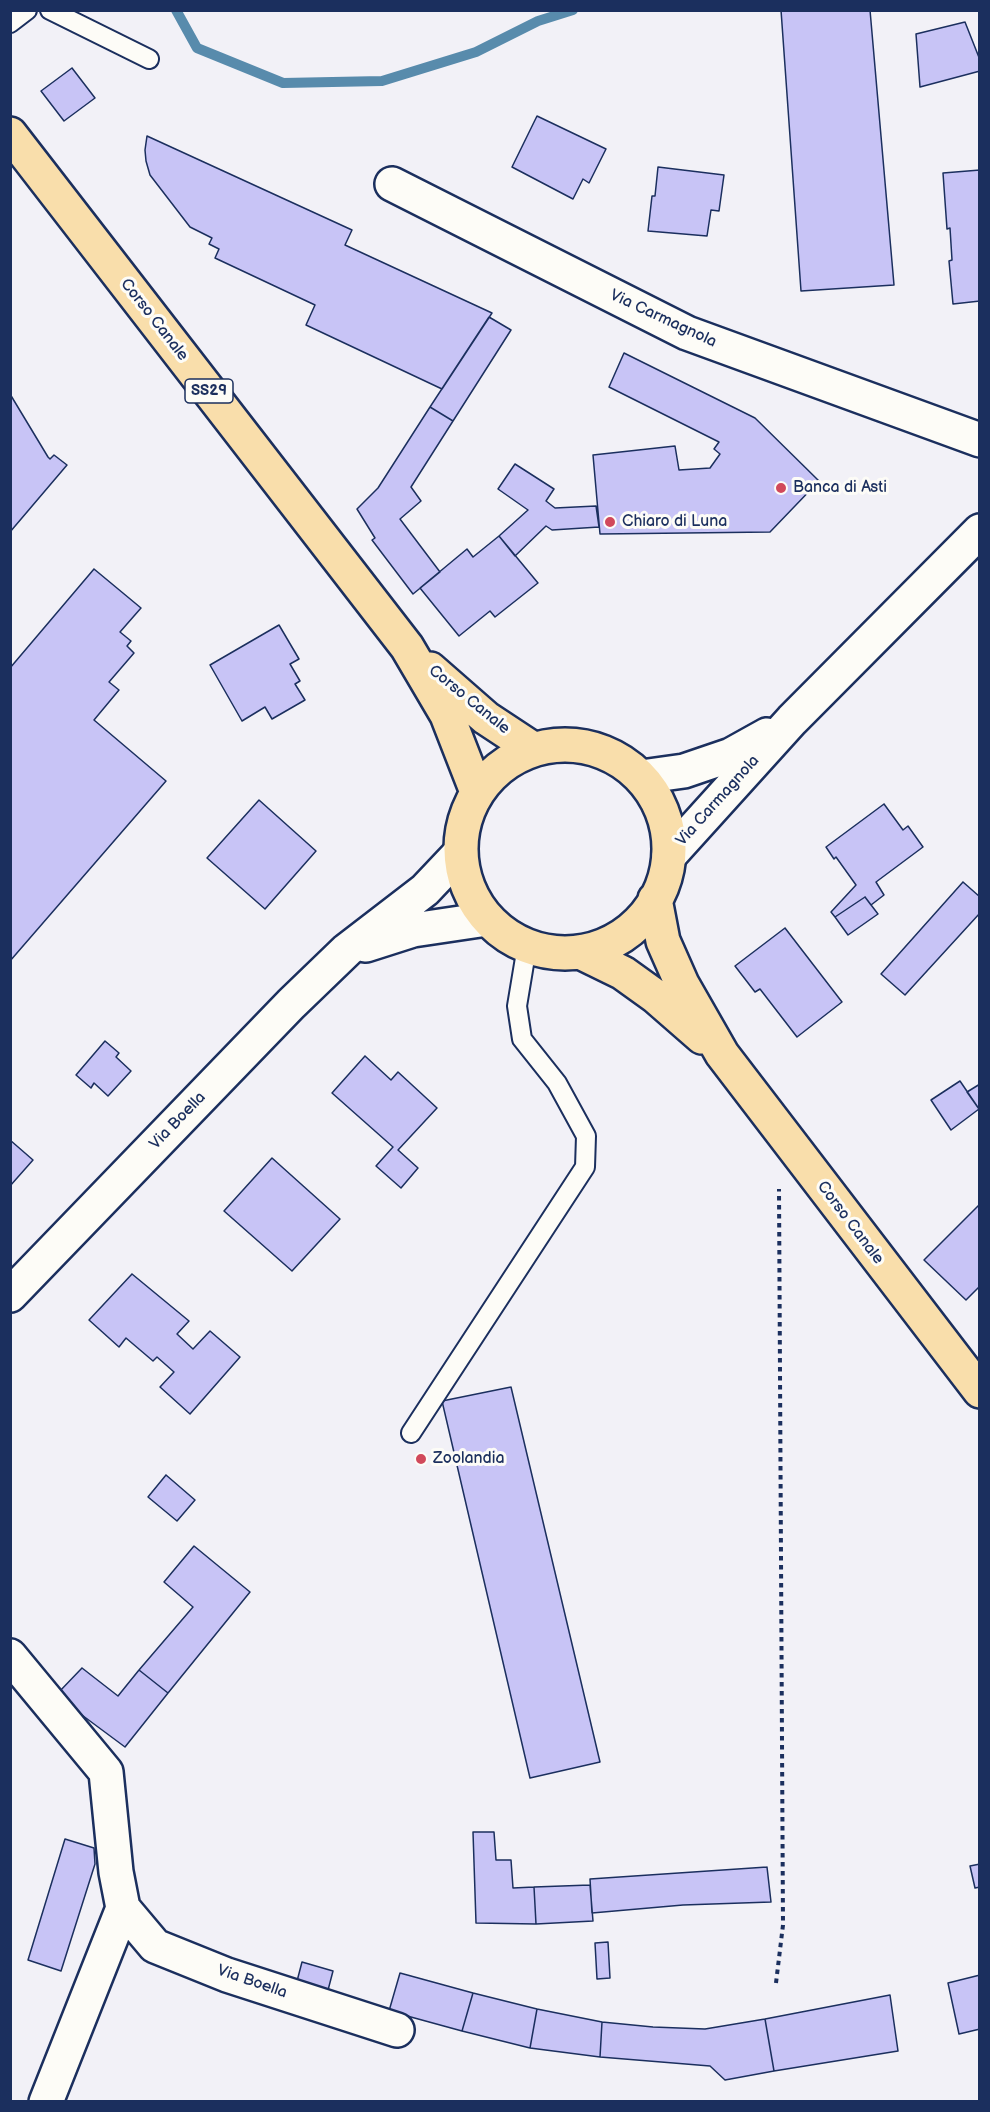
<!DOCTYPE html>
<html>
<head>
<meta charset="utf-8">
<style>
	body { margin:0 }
	#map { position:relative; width:990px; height:2112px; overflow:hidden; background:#f2f1f7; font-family:"Balsamiq Sans",sans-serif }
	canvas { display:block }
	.frame { position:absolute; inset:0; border:12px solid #1b2f5e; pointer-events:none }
</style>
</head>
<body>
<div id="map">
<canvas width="990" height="2112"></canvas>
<div class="frame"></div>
</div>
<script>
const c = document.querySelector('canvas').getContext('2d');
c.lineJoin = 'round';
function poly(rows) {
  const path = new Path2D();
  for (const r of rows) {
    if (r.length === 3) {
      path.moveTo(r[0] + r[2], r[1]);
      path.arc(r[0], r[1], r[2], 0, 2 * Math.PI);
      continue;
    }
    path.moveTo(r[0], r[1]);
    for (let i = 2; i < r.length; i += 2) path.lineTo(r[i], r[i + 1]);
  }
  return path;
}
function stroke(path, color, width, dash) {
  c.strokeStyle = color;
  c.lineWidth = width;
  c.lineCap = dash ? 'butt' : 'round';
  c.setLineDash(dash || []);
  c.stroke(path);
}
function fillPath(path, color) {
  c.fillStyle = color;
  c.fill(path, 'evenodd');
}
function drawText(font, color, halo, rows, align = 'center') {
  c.font = font + ' "Balsamiq Sans",sans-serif';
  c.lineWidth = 6;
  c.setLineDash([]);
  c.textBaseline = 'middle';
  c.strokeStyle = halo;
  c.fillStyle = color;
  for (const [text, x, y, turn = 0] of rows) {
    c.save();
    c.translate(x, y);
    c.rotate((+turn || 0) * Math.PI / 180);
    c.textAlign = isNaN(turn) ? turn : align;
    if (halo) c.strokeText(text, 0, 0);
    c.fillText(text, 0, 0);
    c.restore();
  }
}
stroke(poly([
	[176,10,197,48,283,83,382,81,476,52,538,21,573,10]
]), '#588bac', 10);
const building = poly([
	[781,10,870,10,894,285,801,291,781,10],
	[965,22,980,60,980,71,920,87,916,34,965,22],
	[72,68,95,98,64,121,41,91,72,68],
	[537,116,606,149,589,183,583,179,573,199,512,167,537,116],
	[147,136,352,230,345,245,492,313,442,389,306,325,315,305,215,258,219,249,209,244,212,238,190,227,150,175,146,161,145,150,147,136],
	[658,167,724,175,719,211,711,210,707,236,648,231,652,196,655,196,658,167],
	[980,170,980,301,953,304,949,261,952,260,950,228,947,229,943,173,980,170],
	[489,317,511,330,453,421,430,407,489,317],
	[624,353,755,418,819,481,770,532,600,534,593,455,675,446,679,470,710,468,720,454,714,449,719,442,609,387,624,353],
	[10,394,48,457,50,459,54,455,67,465,10,532,10,394],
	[430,407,453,421,411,487,421,501,400,519,440,572,413,594,372,540,375,538,357,509,378,488,430,407],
	[515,464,554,489,546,501,555,508,596,506,599,527,552,530,546,526,515,556,499,536,528,510,498,489,515,464],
	[499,536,538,583,495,617,490,611,459,636,420,588,467,549,473,557,499,536],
	[94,569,141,608,120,632,131,641,127,646,134,653,109,682,119,690,94,720,166,781,10,961,10,668,94,569],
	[279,625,299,659,290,664,300,681,295,684,305,700,272,719,265,707,242,721,210,665,279,625],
	[259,800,316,851,265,909,207,858,259,800],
	[884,804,903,830,908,826,923,847,876,882,884,895,871,905,865,897,835,917,831,912,856,885,836,857,834,859,826,847,884,804],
	[963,882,980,897,980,913,905,995,881,974,963,882],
	[865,897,878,914,848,935,835,917,865,897],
	[785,928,842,1002,797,1037,760,989,755,992,735,966,785,928],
	[105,1041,119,1053,116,1057,131,1071,108,1096,94,1083,91,1088,76,1075,105,1041],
	[365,1056,391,1080,398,1072,437,1108,398,1150,418,1168,401,1188,376,1166,393,1147,332,1093,365,1056],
	[960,1081,979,1109,951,1130,931,1100,960,1081],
	[980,1084,980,1109,979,1109,967,1092,980,1084],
	[10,1140,33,1160,10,1186,10,1140],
	[272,1158,340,1219,292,1271,224,1211,272,1158],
	[980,1204,980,1286,966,1300,924,1260,980,1204],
	[132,1274,189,1321,177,1334,193,1349,210,1331,240,1357,190,1414,160,1387,174,1372,157,1357,153,1361,126,1338,119,1347,89,1320,132,1274],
	[511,1387,600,1762,530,1778,442,1401,511,1387],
	[166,1475,195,1500,177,1521,148,1497,166,1475],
	[194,1546,250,1592,168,1693,139,1670,193,1607,164,1582,194,1546],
	[82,1668,118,1696,139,1670,168,1693,125,1747,63,1701,58,1693,82,1668],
	[473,1832,494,1832,496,1860,511,1860,513,1888,534,1887,536,1924,476,1923,473,1832],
	[65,1839,94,1848,95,1864,61,1971,28,1960,65,1839],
	[980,1864,980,1887,975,1888,970,1866,980,1864],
	[767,1867,771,1902,683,1905,592,1913,590,1879,767,1867],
	[590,1885,593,1921,536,1924,534,1887,590,1885],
	[608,1942,610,1978,597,1979,595,1943,608,1942],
	[302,1962,333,1971,327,1994,296,1985,302,1962],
	[400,1973,473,1993,462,2031,389,2011,400,1973],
	[980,1975,980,2029,959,2034,948,1983,980,1975],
	[473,1993,537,2009,530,2048,462,2031,473,1993],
	[890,1995,898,2051,774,2071,765,2019,890,1995],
	[537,2009,602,2022,600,2057,530,2048,537,2009],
	[765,2019,774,2071,725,2080,710,2066,600,2057,602,2022,653,2027,705,2029,765,2019]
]);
fillPath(building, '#c8c4f6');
stroke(building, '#1b2f5e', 1.5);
const service = poly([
	[50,10,149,59],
	[10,23,27,10],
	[411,1433,585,1167,586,1136,557,1083,522,1039,517,1006,527,946]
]);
const minor = poly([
	[392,184,687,333,980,440],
	[366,945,413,930,487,919],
	[10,1295,291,1004,347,950,425,890,460,853],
	[10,1656,106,1772,116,1872,123,1908,155,1946,227,1975,397,2030],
	[46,2102,123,1908]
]);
const secondary = poly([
	[641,777,684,771,731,755,767,735],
	[669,856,792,720,980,531]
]);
const primary = poly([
	[10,134,407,647,447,715,477,792],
	[430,669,486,718,533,749],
	[565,849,104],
	[655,899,663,941,682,984,722,1054,980,1391],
	[580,952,623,973,655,996,702,1037]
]);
stroke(service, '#1b2f5e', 22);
stroke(minor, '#1b2f5e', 38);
stroke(secondary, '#1b2f5e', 38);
stroke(primary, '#1b2f5e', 38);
stroke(poly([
	[776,1983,783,1925,779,1189]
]), '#1b2f5e', 4, [4.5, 4.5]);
stroke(service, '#fdfcf7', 18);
stroke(minor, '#fdfcf7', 33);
stroke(secondary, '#fdfcf7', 33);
stroke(primary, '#f9deab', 33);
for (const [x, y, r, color] of [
	[781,488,6,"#d1495b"],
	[610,522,6,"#d1495b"],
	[421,1459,6,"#d1495b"]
]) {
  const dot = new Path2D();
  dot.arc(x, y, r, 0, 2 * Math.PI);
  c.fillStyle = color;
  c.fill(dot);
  stroke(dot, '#fdfcf7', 2);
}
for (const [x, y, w] of [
	[209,391,48]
]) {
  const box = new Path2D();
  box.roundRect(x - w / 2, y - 12, w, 24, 4.5);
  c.fillStyle = '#fdfcf7';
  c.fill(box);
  stroke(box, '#1b2f5e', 1.5);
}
drawText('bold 15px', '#1b2f5e', null, [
	["SS29",209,391]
]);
drawText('16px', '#1b2f5e', '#fdfcf7', [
	["Via Carmagnola",663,319,25],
	["Corso Canale",154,320,52],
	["Corso Canale",469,700,39],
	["Via Carmagnola",718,801,-48],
	["Via Boella",178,1121,-46],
	["Corso Canale",850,1223,53],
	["Via Boella",252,1982,19]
]);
drawText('16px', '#1b2f5e', '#fdfcf7', [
	["Banca di Asti",793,488],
	["Chiaro di Luna",622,522],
	["Zoolandia",433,1459]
], 'left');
</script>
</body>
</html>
